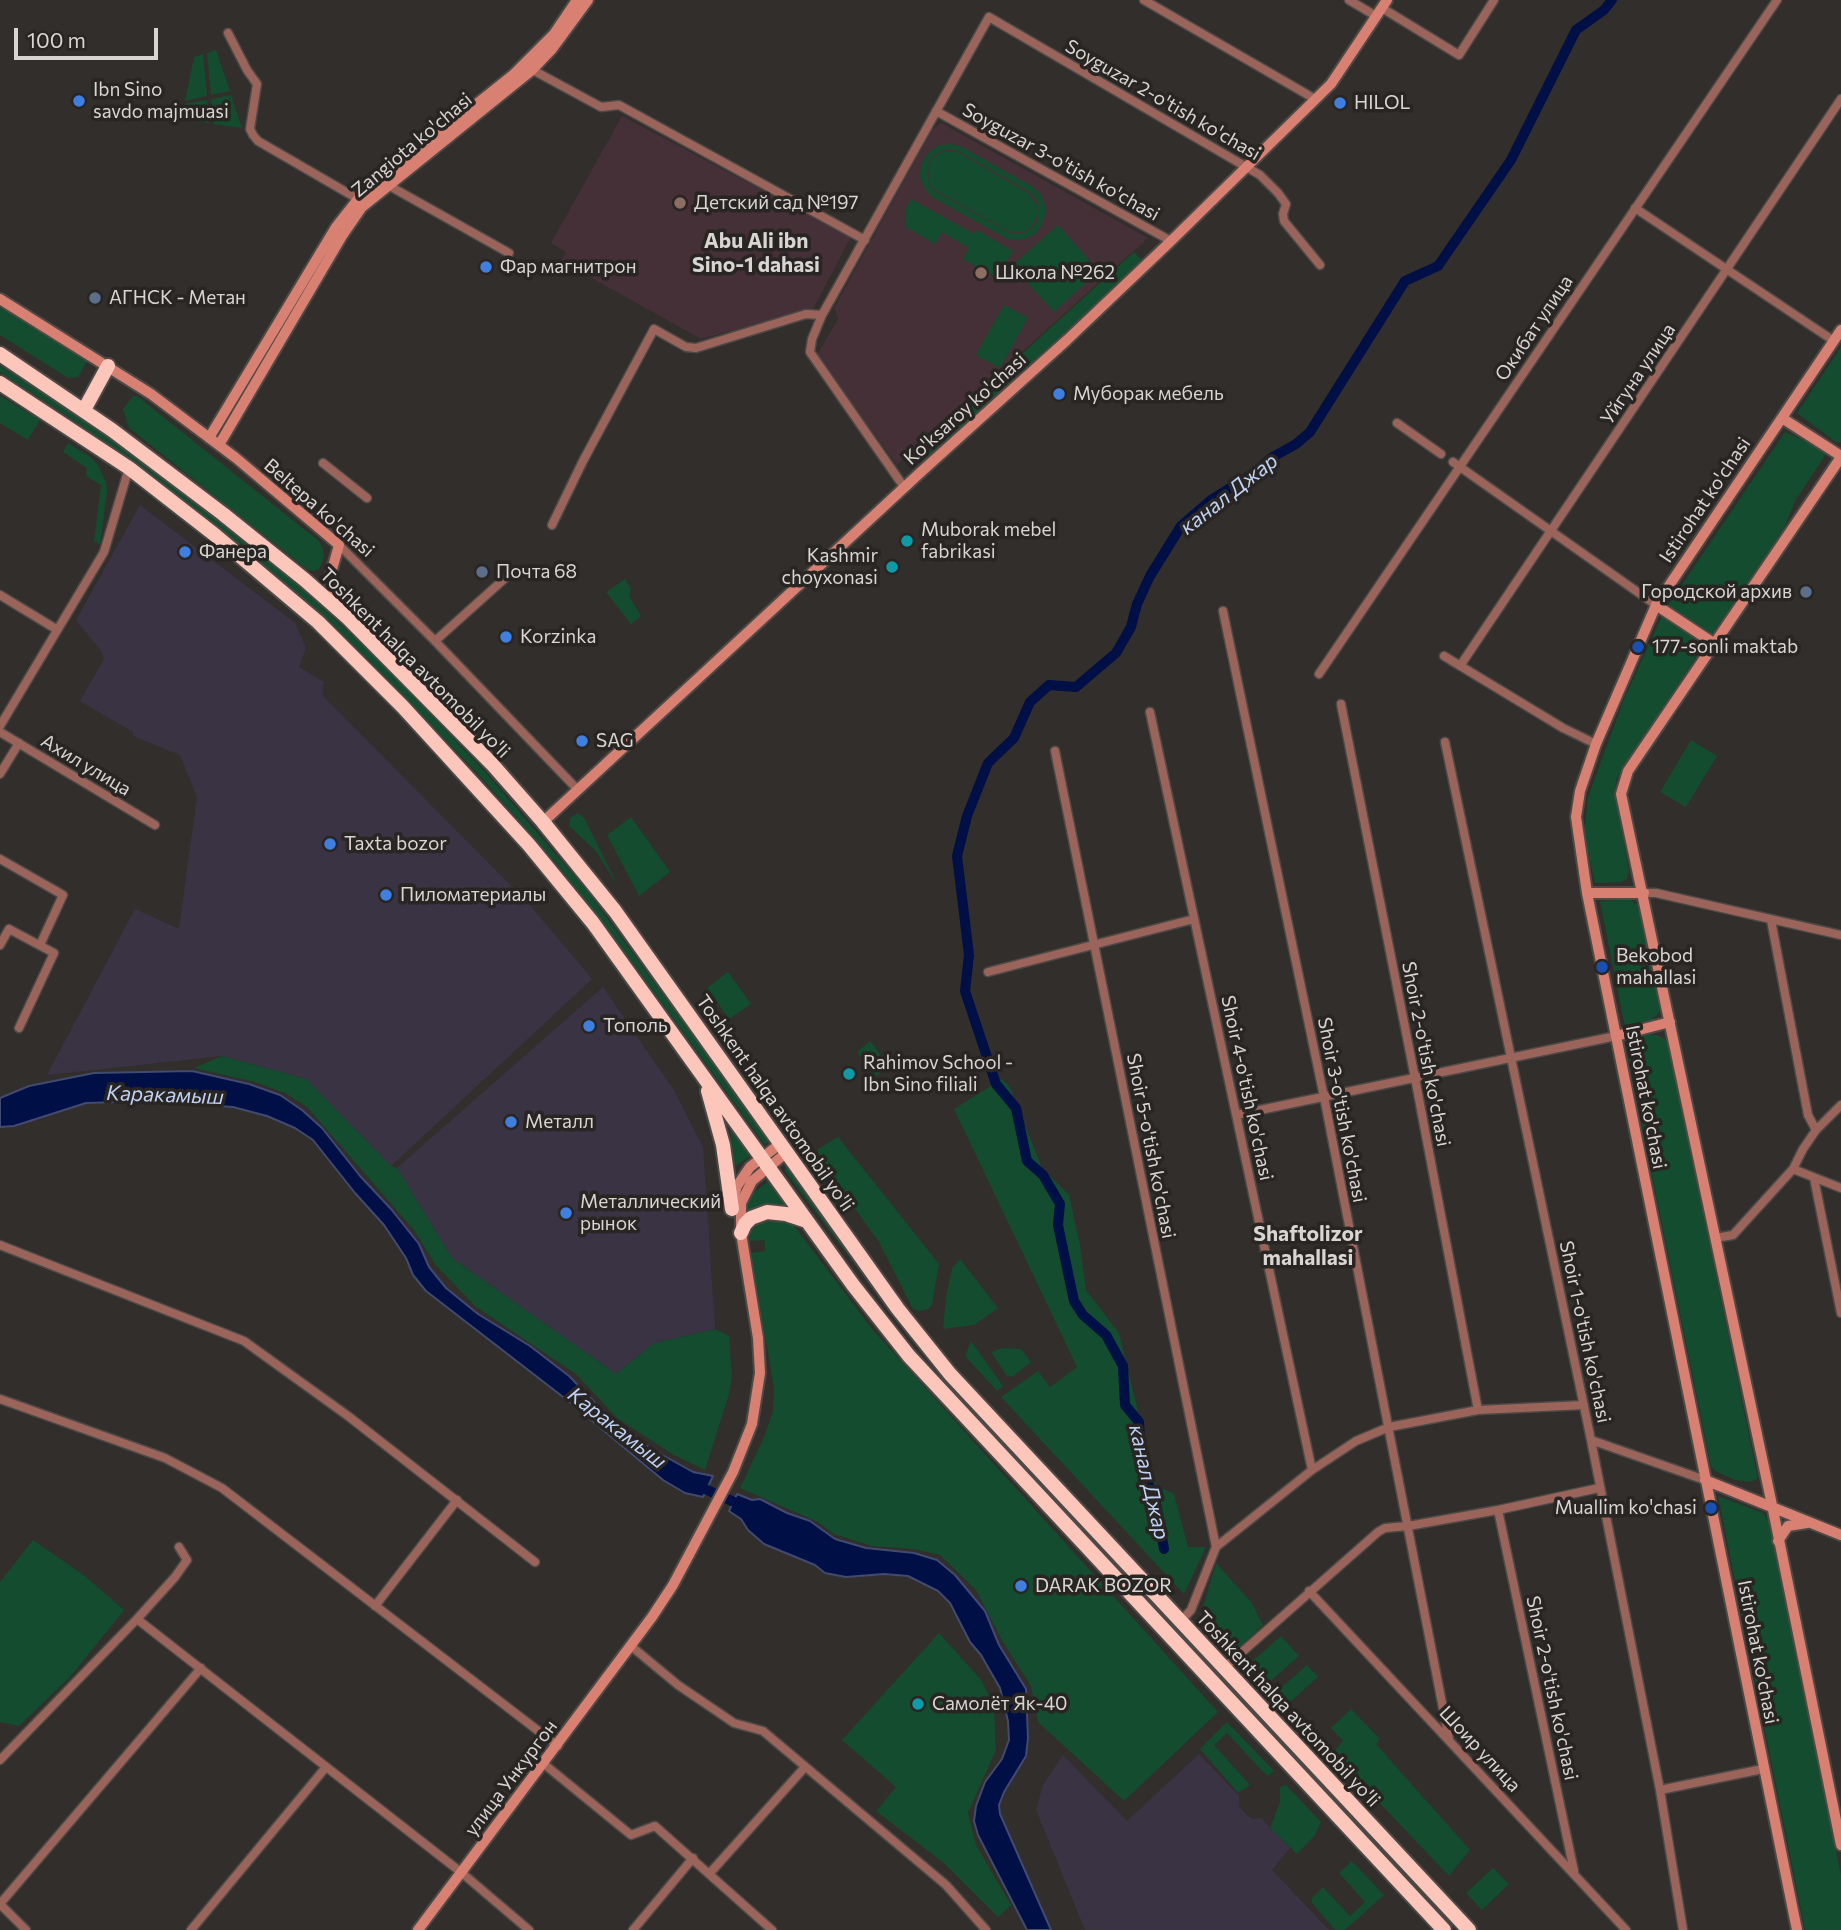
<!DOCTYPE html>
<html>
<head>
<meta charset="utf-8">
<style>
	body { margin:0 }
	#map { position:relative; width:1841px; height:1930px; overflow:hidden; background:#322e2b; font-family:Commissioner,sans-serif }
	canvas { display:block }
	.scale { position:absolute; left:14px; top:28px; width:144px; height:32px; box-sizing:border-box; border:4px solid #d8d5d3; border-top:0; padding-left:9px; font-size:21px; line-height:24px; white-space:nowrap; color:#d8d5d3; -webkit-text-stroke:5px #282522; paint-order:stroke }
</style>
</head>
<body>
<div id="map">
<canvas width="1841" height="1930"></canvas>
<div class="scale">100 m</div>
</div>
<script>
const c = document.querySelector('canvas').getContext('2d');
c.lineJoin = 'round';
function fillPath(path, color) {
  c.fillStyle = color;
  c.fill(path, 'evenodd');
}
function poly(rows) {
  const path = new Path2D();
  for (const r of rows) {
    path.moveTo(r[0], r[1]);
    for (let i = 2; i < r.length; i += 2) path.lineTo(r[i], r[i + 1]);
  }
  return path;
}
function stroke(path, color, width, dash) {
  c.strokeStyle = color;
  c.lineWidth = width;
  c.lineCap = dash ? 'butt' : 'round';
  c.setLineDash(dash || []);
  c.stroke(path);
}
function drawText(font, color, halo, rows, align = 'center') {
  c.font = font + ' Commissioner,sans-serif';
  c.lineWidth = 7;
  c.setLineDash([]);
  c.textBaseline = 'middle';
  c.strokeStyle = halo;
  c.fillStyle = color;
  for (const [text, x, y, turn = 0] of rows) {
    c.save();
    c.translate(x, y);
    c.rotate((+turn || 0) * Math.PI / 180);
    c.textAlign = isNaN(turn) ? turn : align;
    if (halo) c.strokeText(text, 0, 0);
    c.fillText(text, 0, 0);
    c.restore();
  }
}
fillPath(poly([
	[140,505,295,623,306,648,299,667,324,682,322,695,529,904,592,979,391,1166,306,1079,222,1056,47,1075,135,909,179,929,197,797,180,755,133,736,133,732,80,701,104,659,102,652,76,620],
	[603,987,675,1092,703,1147,715,1329,654,1343,616,1374,452,1258,397,1168],
	[1199,1754,1239,1796,1239,1806,1246,1814,1252,1819,1261,1818,1290,1848,1272,1870,1329,1930,1085,1930,1036,1810,1043,1785,1063,1755,1127,1821]
]), '#3a3344');
fillPath(poly([
	[622,116,851,237,813,309,701,339,561,261,566,252,551,243],
	[941,123,1148,238,897,465,817,355,838,319,834,308,932,130]
]), '#443036');
fillPath(poly([
	[216,50,230,91,211,95,207,53],
	[203,54,207,96,185,101,194,57],
	[231,95,242,128,213,124,211,99],
	[207,100,209,123,181,119,184,104],
	[951,144,962,147,1033,187,1041,195,1045,205,1045,215,1042,224,1036,233,1026,239,1008,239,932,197,924,187,920,177,921,165,927,154,939,145],
	[951,149,960,152,1030,192,1036,198,1039,206,1037,222,1032,228,1024,233,1010,233,936,192,929,184,927,167,931,158,941,151],
	[951,151,959,153,1028,193,1038,206,1038,214,1031,227,1024,232,1010,232,937,191,930,184,928,167,932,159,942,152],
	[911,199,974,234,977,230,1013,251,997,278,963,259,969,248,942,232,935,244,906,227,905,211],
	[1058,225,1099,271,1054,312,1012,266],
	[1134,252,1143,261,923,462,914,452],
	[0,304,85,357,86,363,78,377,68,378,0,335],
	[1004,305,1028,318,1000,368,976,355],
	[1841,347,1841,442,1836,442,1797,413],
	[0,366,73,412,169,481,292,580,379,660,486,773,588,892,770,1141,765,1145,628,956,557,864,479,775,371,662,315,608,256,558,164,485,69,417,0,372],
	[0,396,40,420,28,440,0,423],
	[133,396,137,396,319,541,323,549,324,558,319,569,314,571,308,570,129,428,123,409],
	[1785,432,1809,443,1826,454,1795,501,1784,528,1712,635,1667,607],
	[68,443,92,458,98,465,106,482,107,491,100,545,94,541,101,485,86,476,87,468,63,452],
	[625,579,631,589,629,596,641,616,631,624,606,592],
	[1662,616,1705,643,1616,780,1615,795,1629,871,1627,879,1621,882,1595,883,1584,835,1588,797,1624,699],
	[1691,740,1717,756,1686,807,1660,792],
	[578,813,584,818,618,886,595,850,569,826,570,818],
	[631,817,670,872,639,896,607,835],
	[1631,900,1641,908,1661,1005,1659,1013,1651,1020,1625,1027,1600,901],
	[728,972,751,1004,729,1019,707,988],
	[1644,1034,1657,1035,1667,1040,1757,1474,1757,1479,1750,1482,1735,1480,1715,1471,1711,1466,1626,1046,1633,1038],
	[870,1041,889,1066,876,1076,857,1052],
	[222,1056,306,1079,391,1166,397,1168,452,1258,616,1374,654,1343,715,1329,729,1336,732,1376,729,1394,705,1470,672,1454,617,1418,576,1374,475,1306,435,1264,414,1230,307,1107,285,1093,255,1082,194,1068],
	[1002,1079,1010,1087,1042,1168,1069,1195,1080,1245,1086,1290,1119,1333,1156,1485,1174,1494,1188,1547,1206,1547,1184,1594,1001,1397,1038,1371,1050,1387,1077,1367,954,1109],
	[730,1125,752,1155,734,1167],
	[838,1137,939,1264,932,1305,928,1309,920,1311,913,1309,879,1242,817,1156,818,1149],
	[788,1167,834,1233,881,1299,784,1170],
	[770,1180,787,1207,771,1205,760,1206,745,1214,744,1208,748,1197],
	[769,1218,792,1223,873,1330,1218,1712,1124,1801,1038,1722,1031,1686,1003,1642,976,1590,940,1555,914,1549,872,1546,834,1534,818,1522,740,1488,764,1437,773,1411,774,1388,751,1253,765,1251,764,1240,749,1241,751,1231,756,1225],
	[960,1259,998,1308,974,1325,943,1329,946,1297,952,1268],
	[971,1341,1003,1386,997,1391,965,1356],
	[1003,1348,1021,1349,1031,1362,1012,1377,1007,1376,991,1352],
	[1718,1496,1763,1513,1769,1522,1841,1875,1841,1930,1805,1930],
	[33,1540,85,1576,124,1610,70,1677,19,1726,0,1722,0,1582],
	[1216,1563,1251,1602,1263,1625,1236,1651,1201,1614],
	[939,1633,982,1681,994,1707,996,1750,968,1813,976,1845,1011,1905,998,1917,944,1863,876,1811,896,1787,842,1740],
	[1281,1636,1299,1656,1266,1685,1248,1665],
	[1307,1665,1318,1677,1287,1705,1276,1692],
	[1351,1709,1380,1739,1376,1744,1470,1850,1449,1876,1332,1753,1343,1741,1331,1728],
	[1227,1722,1274,1771,1268,1776,1264,1773,1227,1733,1214,1745,1250,1785,1238,1793,1200,1749],
	[1286,1785,1321,1822,1315,1835,1297,1854,1270,1828,1280,1802,1280,1787],
	[1352,1861,1384,1895,1345,1930,1335,1930,1312,1903,1312,1898,1323,1887,1350,1916,1365,1902,1339,1873],
	[1493,1868,1509,1884,1482,1910,1466,1893]
]), '#134c2e');
const water = poly([
	[192,1071,249,1084,280,1095,302,1110,322,1128,360,1176,391,1209,419,1244,429,1267,446,1288,478,1314,530,1346,569,1376,604,1412,650,1448,693,1472,713,1476,703,1497,685,1493,663,1480,567,1400,426,1291,413,1275,406,1258,384,1225,355,1193,313,1140,295,1128,267,1116,233,1107,148,1101,86,1103,14,1126,0,1127,0,1098,29,1086,94,1073,192,1071],
	[737,1494,752,1500,760,1499,787,1513,810,1521,835,1539,866,1548,914,1553,937,1560,955,1575,985,1611,999,1645,1026,1689,1028,1738,1026,1756,1004,1792,999,1805,1000,1814,1051,1930,1027,1930,978,1835,974,1821,976,1806,985,1782,1002,1759,1009,1740,1008,1721,1000,1688,981,1655,970,1642,950,1603,938,1591,908,1576,884,1574,846,1577,825,1573,815,1565,764,1544,748,1530,741,1519,729,1511,737,1494]
]);
fillPath(water, '#000f45');
stroke(water, '#414a70', 2);
stroke(poly([
	[696,1485,743,1506],
	[1164,1549,1155,1498,1142,1470,1139,1422,1125,1405,1123,1366,1106,1335,1083,1315,1074,1301,1058,1225,1060,1204,1043,1175,1027,1161,1016,1108,996,1084,965,991,969,955,957,856,967,816,988,763,1014,738,1030,702,1049,685,1076,687,1116,653,1131,627,1137,604,1150,576,1181,526,1211,500,1256,472,1271,458,1296,444,1310,432,1405,281,1438,266,1511,160,1576,30,1604,10,1612,0]
]), '#000f45', 10);
const street = poly([
	[1144,0,1315,99],
	[1349,0,1376,16],
	[1382,8,1459,55,1494,0],
	[228,33,247,70,257,84,250,129,253,135,258,141,358,199],
	[529,68,601,107,619,105,865,240],
	[936,111,1171,241],
	[386,184,509,253],
	[1635,208,1834,341],
	[822,315,812,339,810,352,904,487],
	[1397,423,1441,454],
	[1453,462,1656,605],
	[323,463,367,498],
	[552,525,583,461,654,329,686,347,696,348,806,314,822,315,989,17,1260,175,1278,193,1286,204,1283,214,1284,221,1320,265],
	[339,545,435,641,577,789],
	[0,595,56,629],
	[1223,611,1324,1097,1449,1739],
	[435,641,512,572],
	[1444,656,1563,728,1596,744],
	[1460,666,1841,99],
	[1319,674,1777,0],
	[1341,704,1415,1078,1478,1410],
	[1150,712,1312,1470],
	[0,726,104,552,129,468],
	[0,732,155,825],
	[1445,742,1591,1440,1660,1790,1683,1930],
	[1055,751,1216,1547],
	[0,774,19,743],
	[0,859,63,895,40,945],
	[1644,893,1656,893,1841,935],
	[1771,920,1808,1115,1816,1130],
	[0,945,9,929,54,953,19,1028],
	[988,972,1194,919],
	[1236,1115,1616,1036],
	[1793,1169,1841,1188],
	[1814,1178,1841,1313],
	[1715,1238,1733,1235,1793,1169,1803,1149,1816,1130,1841,1105],
	[0,1245,244,1341,348,1416,535,1562],
	[0,1399,165,1458,222,1488,558,1746],
	[1591,1440,1705,1480],
	[1498,1510,1574,1871],
	[1309,1591,1626,1930],
	[375,1606,457,1500],
	[137,1619,462,1873,529,1930],
	[1180,1622,1191,1610,1216,1547,1312,1470,1356,1441,1389,1427,1478,1410,1584,1405],
	[631,1646,678,1685,734,1723,763,1731,946,1885,986,1930],
	[1224,1668,1378,1532,1385,1528,1408,1526,1498,1510,1599,1488],
	[0,1760,137,1619,175,1577,187,1560,179,1547],
	[544,1764,631,1835,655,1826,772,1930],
	[1660,1790,1763,1769],
	[710,1873,805,1767],
	[0,1904,201,1668],
	[0,1904,26,1930],
	[191,1930,326,1767],
	[633,1930,693,1858]
]);
const secondary = poly([
	[0,299,151,394,236,458,339,545,329,580,346,614],
	[1782,418,1841,456],
	[209,438,336,227,358,199,513,75,554,34,577,0],
	[219,445,342,236,362,207,532,70,552,49,588,0],
	[1841,457,1628,771,1621,794,1772,1505,1841,1845],
	[1656,605,1715,644],
	[543,822,922,471,1067,340,1171,241,1331,84,1387,0],
	[1587,893,1644,893],
	[1616,1036,1670,1022],
	[733,1199,737,1186,750,1167,780,1144],
	[1705,1480,1841,1535],
	[1778,1541,1788,1526,1807,1523],
	[418,1930,652,1617,673,1585,733,1472,752,1424,760,1373,758,1338,741,1233,741,1203,752,1181,786,1153],
	[1797,1930,1587,893,1576,817,1580,791,1596,744,1656,605,1841,330]
]);
const highway = poly([
	[0,354,112,430,223,514,305,580,348,618,492,764,543,822,615,911,898,1309,950,1374,1469,1930],
	[0,383,129,468,215,535,318,622,403,707,529,845,593,923,853,1285,909,1356,1444,1930],
	[84,410,108,366],
	[708,1091,723,1145,732,1209],
	[741,1233,745,1224,751,1218,767,1212,786,1214,807,1221]
]);
stroke(street, '#4d4946', 11);
stroke(secondary, '#4d4946', 14);
stroke(highway, '#4d4946', 18);
stroke(street, '#9b645a', 8);
stroke(secondary, '#d88071', 10);
stroke(highway, '#fdc6bb', 14);
for (const [x, y, r, color] of [
	[79,101,7,"#3f7fe0"],
	[1340,103,7,"#3f7fe0"],
	[680,203,7,"#8d6e63"],
	[486,267,7,"#3f7fe0"],
	[981,273,7,"#8d6e63"],
	[95,298,7,"#5c6f8a"],
	[1059,394,7,"#3f7fe0"],
	[907,541,7,"#0f9aa8"],
	[185,552,7,"#3f7fe0"],
	[892,567,7,"#0f9aa8"],
	[482,572,7,"#5c6f8a"],
	[1806,592,7,"#5c6f8a"],
	[506,637,7,"#3f7fe0"],
	[1638,647,7,"#1a4fb4"],
	[582,741,7,"#3f7fe0"],
	[330,844,7,"#3f7fe0"],
	[386,895,7,"#3f7fe0"],
	[1602,967,7,"#1a4fb4"],
	[589,1026,7,"#3f7fe0"],
	[849,1074,7,"#0f9aa8"],
	[511,1122,7,"#3f7fe0"],
	[566,1213,7,"#3f7fe0"],
	[1711,1508,7,"#1a4fb4"],
	[1021,1586,7,"#3f7fe0"],
	[918,1704,7,"#0f9aa8"]
]) {
  const dot = new Path2D();
  dot.arc(x, y, r, 0, 2 * Math.PI);
  c.fillStyle = color;
  c.fill(dot);
  stroke(dot, '#282522', 2.5);
}
drawText('19px', '#d8d5d3', '#282522', [
	["Ibn Sino",93,90],
	["savdo majmuasi",93,112],
	["HILOL",1354,103],
	["Детский сад №197",694,203],
	["Фар магнитрон",500,267],
	["Школа №262",995,273],
	["АГНСК - Метан",109,298],
	["Муборак мебель",1073,394],
	["Muborak mebel",921,530],
	["fabrikasi",921,552],
	["Фанера",199,552],
	["Kashmir",878,556,"right"],
	["choyxonasi",878,578,"right"],
	["Почта 68",496,572],
	["Городской архив",1792,592,"right"],
	["Korzinka",520,637],
	["177-sonli maktab",1652,647],
	["SAG",596,741],
	["Taxta bozor",344,844],
	["Пиломатериалы",400,895],
	["Bekobod",1616,956],
	["mahallasi",1616,978],
	["Тополь",603,1026],
	["Rahimov School -",863,1063],
	["Ibn Sino filiali",863,1085],
	["Металл",525,1122],
	["Металлический",580,1202],
	["рынок",580,1224],
	["Muallim ko'chasi",1697,1508,"right"],
	["DARAK BOZOR",1035,1586],
	["Самолёт Як-40",932,1704]
], 'left');
drawText('19px', '#d8d5d3', '#282522', [
	["Soyguzar 2-o'tish ko'chasi",1163,100,30],
	["Zangiota ko'chasi",412,145,-40],
	["Soyguzar 3-o'tish ko'chasi",1061,162,29],
	["Окибат улица",1534,328,-56],
	["Уйгуна улица",1638,374,-56],
	["Ko'ksaroy ko'chasi",965,409,-42],
	["Istirohat ko'chasi",1705,500,-56],
	["Beltepa ko'chasi",319,508,41],
	["Toshkent halqa avtomobil yo'li",415,663,45],
	["Ахил улица",86,765,31],
	["Shoir 2-o'tish ko'chasi",1426,1054,79],
	["Shoir 4-o'tish ko'chasi",1247,1088,78],
	["Istirohat ko'chasi",1646,1097,79],
	["Toshkent halqa avtomobil yo'li",775,1103,55],
	["Shoir 3-o'tish ko'chasi",1342,1110,79],
	["Shoir 5-o'tish ko'chasi",1151,1146,79],
	["Shoir 1-o'tish ko'chasi",1585,1332,78],
	["Istirohat ko'chasi",1758,1652,79],
	["Shoir 2-o'tish ko'chasi",1552,1688,78],
	["Toshkent halqa avtomobil yo'li",1288,1709,47],
	["Шоир улица",1480,1749,47],
	["улица Ункургон",511,1778,-53]
]);
drawText('bold 21px', '#d8d5d3', '#282522', [
	["Abu Ali ibn",756,241],
	["Sino-1 dahasi",756,265],
	["Shaftolizor",1308,1234],
	["mahallasi",1308,1258]
]);
drawText('italic 21px', '#c0d3f6', '#282522', [
	["канал Джар",1229,494,-38],
	["Каракамыш",165,1095,2],
	["Каракамыш",617,1428,38],
	["канал Джар",1149,1482,77]
]);
</script>
</body>
</html>
